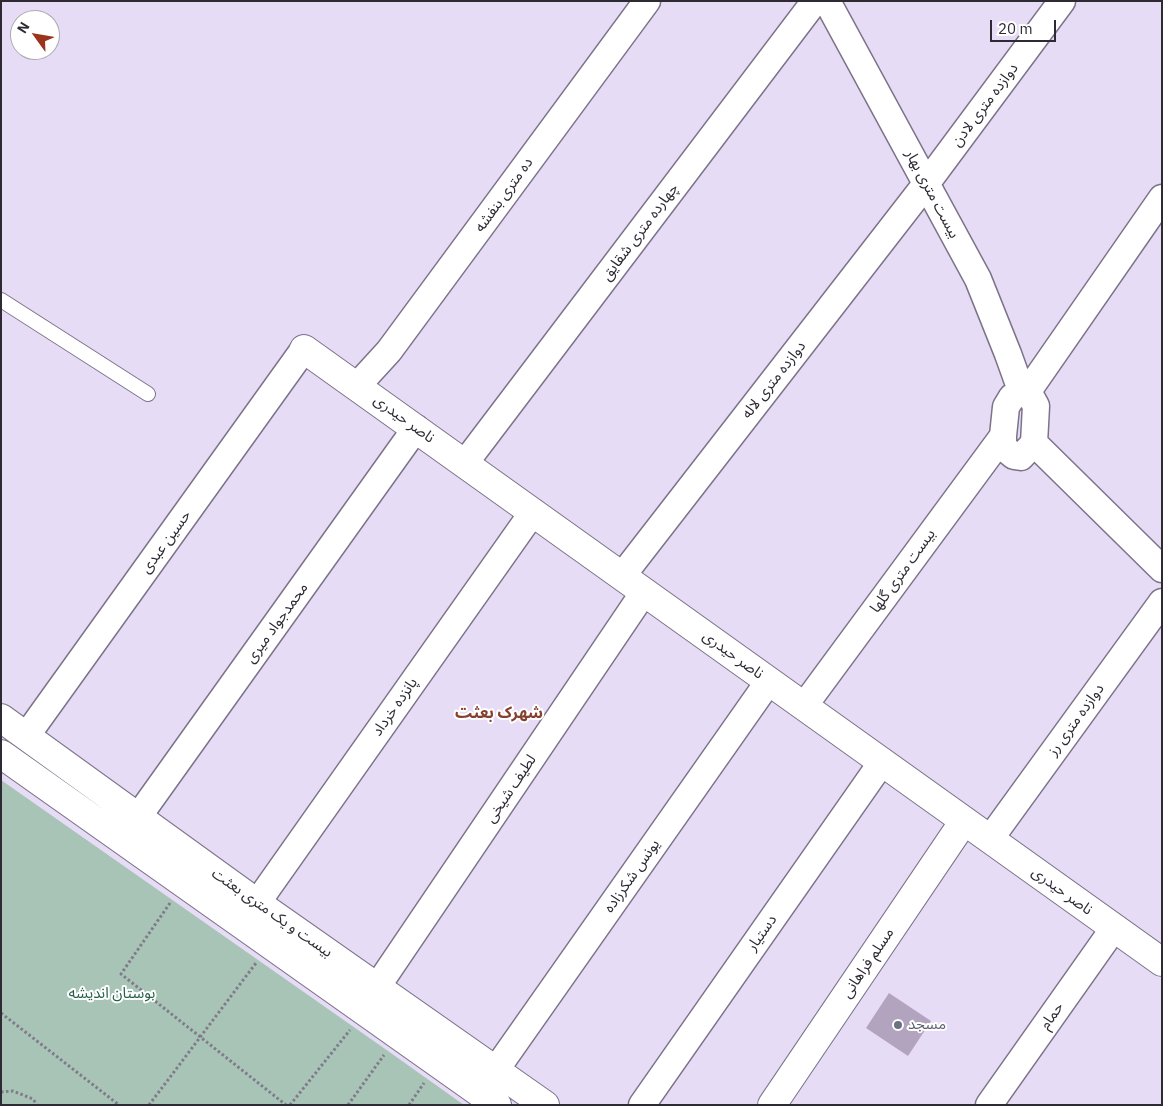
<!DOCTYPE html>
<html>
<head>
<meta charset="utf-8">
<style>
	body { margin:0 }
	#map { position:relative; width:1163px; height:1106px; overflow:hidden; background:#e7dcf5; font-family:"IBM Plex Sans",sans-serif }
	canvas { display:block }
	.frame { position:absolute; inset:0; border:2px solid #2e2a33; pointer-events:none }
	.north { position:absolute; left:10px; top:10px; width:50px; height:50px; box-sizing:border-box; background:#fff; border:1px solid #abaaad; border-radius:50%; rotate:302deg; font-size:14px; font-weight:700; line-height:20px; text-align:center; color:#2e2a33 }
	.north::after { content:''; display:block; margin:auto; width:18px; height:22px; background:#9c331b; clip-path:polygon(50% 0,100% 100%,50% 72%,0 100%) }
	.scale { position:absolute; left:990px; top:20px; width:66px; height:22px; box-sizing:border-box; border:2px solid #2e2a33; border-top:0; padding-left:6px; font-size:15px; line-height:18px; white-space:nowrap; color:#2e2a33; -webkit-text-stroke:4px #fff; paint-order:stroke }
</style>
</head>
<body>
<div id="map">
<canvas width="1163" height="1106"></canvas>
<div class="frame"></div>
<div class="north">N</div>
<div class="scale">20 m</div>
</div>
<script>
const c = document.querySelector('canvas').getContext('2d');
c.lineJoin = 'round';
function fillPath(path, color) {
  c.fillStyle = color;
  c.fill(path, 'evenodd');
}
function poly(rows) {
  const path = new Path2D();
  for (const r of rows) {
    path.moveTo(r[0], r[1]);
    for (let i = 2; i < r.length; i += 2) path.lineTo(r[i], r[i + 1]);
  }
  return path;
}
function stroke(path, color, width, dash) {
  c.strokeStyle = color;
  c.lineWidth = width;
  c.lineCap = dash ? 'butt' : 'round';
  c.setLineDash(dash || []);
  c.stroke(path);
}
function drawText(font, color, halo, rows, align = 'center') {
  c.font = font + ' "IBM Plex Sans","Noto Sans Arabic",sans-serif';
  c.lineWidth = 4;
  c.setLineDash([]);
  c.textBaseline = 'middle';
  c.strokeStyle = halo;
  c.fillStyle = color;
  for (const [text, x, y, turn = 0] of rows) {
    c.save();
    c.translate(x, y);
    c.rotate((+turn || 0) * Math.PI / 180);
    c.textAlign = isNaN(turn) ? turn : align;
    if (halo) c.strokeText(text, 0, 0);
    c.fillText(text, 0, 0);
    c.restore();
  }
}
fillPath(poly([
	[1,780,388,1051,464,1105,1,1105]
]), '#a7c4b6');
fillPath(poly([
	[889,993,931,1021,908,1056,866,1028]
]), '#b2a4bf');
const service = poly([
	[1,300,148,394]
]);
const minor = poly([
	[827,1,978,279,1008,354,1022,393],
	[357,386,389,351,647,1],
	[1022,393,1030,395,1036,406,1034,443,1021,457,1014,456,1003,447,1003,436,1006,407,1012,397,1022,393],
	[1026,394,1162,198],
	[1034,443,1162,569],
	[465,463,815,1],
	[622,576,926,184,1062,1],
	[804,706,1003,436],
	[27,735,304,349],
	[138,817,416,428],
	[990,839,1162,602],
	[257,903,533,512],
	[377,987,644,592],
	[495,1071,769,681],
	[642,1105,882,762],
	[989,1105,1114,928]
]);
const tertiary = poly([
	[304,349,1162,962],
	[1,718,257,903,545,1105],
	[1,754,497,1105]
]);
const secondary = poly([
	[772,1105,964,821]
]);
stroke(service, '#7d7389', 16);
stroke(minor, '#7d7389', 29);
stroke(tertiary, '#7d7389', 30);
stroke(secondary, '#7d7389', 30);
stroke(poly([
	[170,903,121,974,286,1105],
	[1,1013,119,1105],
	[1,1092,13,1091,33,1099,37,1105],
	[149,1105,256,963],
	[290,1105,350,1030],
	[348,1105,384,1055],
	[409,1105,424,1083]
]), '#817a8b', 3, [2.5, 2.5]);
stroke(service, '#fff', 14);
stroke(minor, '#fff', 26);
stroke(tertiary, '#fff', 28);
stroke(secondary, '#fff', 28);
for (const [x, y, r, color] of [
	[898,1025,5,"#6b7280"]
]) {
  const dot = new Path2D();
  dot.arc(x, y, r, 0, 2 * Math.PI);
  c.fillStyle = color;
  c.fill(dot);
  stroke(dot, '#fff', 2);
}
drawText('15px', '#2e2a33', '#fff', [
	["دوازده متری لادن",985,105,-53],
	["بیست متری بهار",932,194,62],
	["ده متری بنفشه",504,195,-54],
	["چهارده متری شقایق",640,232,-53],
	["دوازده متری لاله",774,380,-52],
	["ناصر حیدری",404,419,36],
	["حسین عبدی",166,542,-54],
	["بیست متری گلها",903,571,-54],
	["محمدجواد میری",277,623,-54],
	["ناصر حیدری",733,655,36],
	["پانزده خرداد",395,707,-55],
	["دوازده متری رز",1076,720,-54],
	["لطیف شیخی",511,789,-56],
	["یونس شکرزاده",632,876,-55],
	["ناصر حیدری",1062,891,36],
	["بیست و یک متری بعثت",272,913,35],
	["دستیار",762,933,-55],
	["مسلم فراهانی",868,963,-56],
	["حمام",1052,1016,-55]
]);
drawText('15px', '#276048', '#fff', [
	["بوستان اندیشه",112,994]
]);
drawText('15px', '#5b616d', '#fff', [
	["مسجد",908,1025]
], 'left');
drawText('bold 16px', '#864030', '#fff', [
	["شهرک بعثت",499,713]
]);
</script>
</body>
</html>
